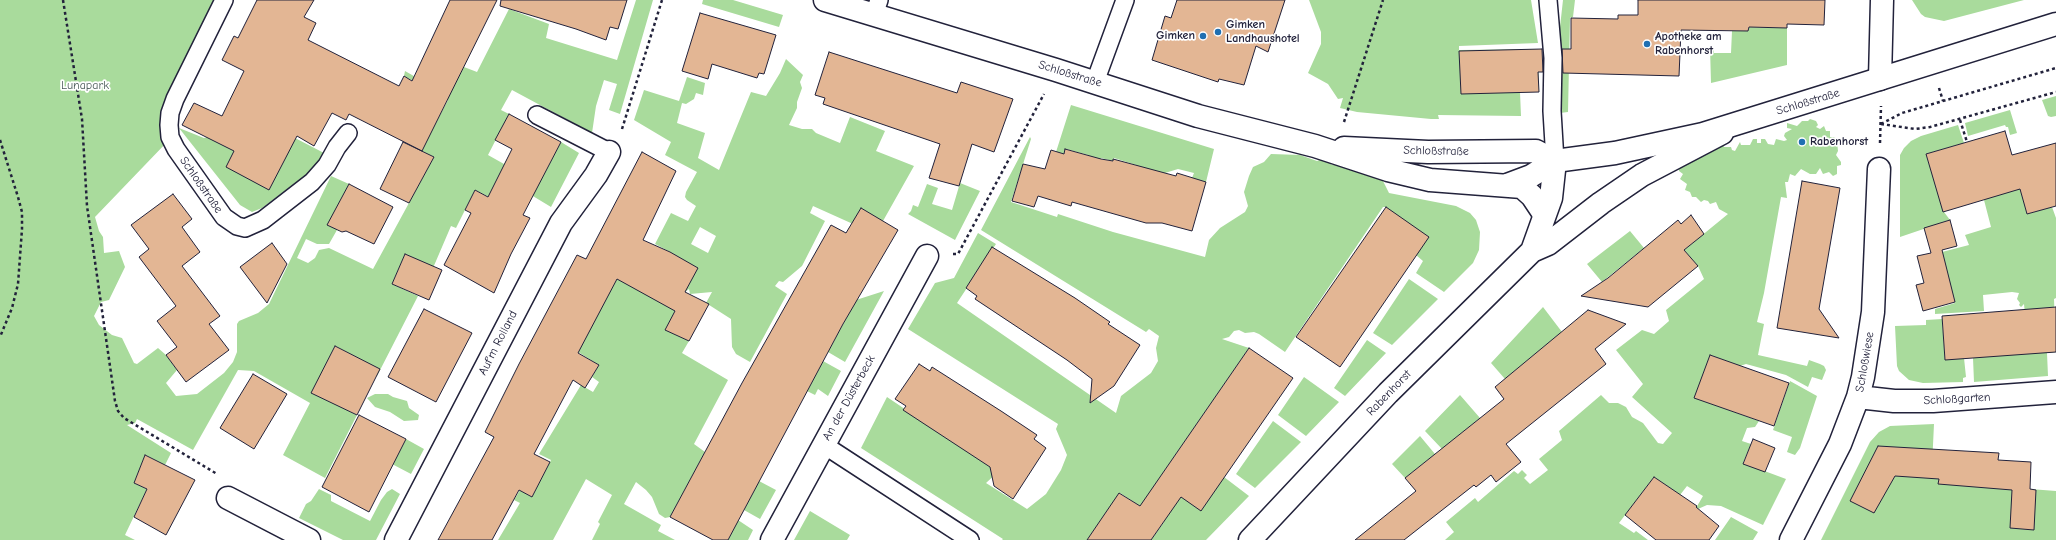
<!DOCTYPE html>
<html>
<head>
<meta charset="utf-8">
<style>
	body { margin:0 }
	canvas { display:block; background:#fff }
</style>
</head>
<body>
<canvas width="2056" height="540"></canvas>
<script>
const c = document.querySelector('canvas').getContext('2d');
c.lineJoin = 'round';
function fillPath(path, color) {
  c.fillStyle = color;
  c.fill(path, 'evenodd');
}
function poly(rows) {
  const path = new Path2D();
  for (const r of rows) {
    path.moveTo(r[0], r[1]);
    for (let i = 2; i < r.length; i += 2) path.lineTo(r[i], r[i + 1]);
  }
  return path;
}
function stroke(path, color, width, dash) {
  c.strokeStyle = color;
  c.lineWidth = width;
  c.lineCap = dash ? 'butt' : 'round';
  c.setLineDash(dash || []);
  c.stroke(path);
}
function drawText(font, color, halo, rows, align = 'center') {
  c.font = font + ' "Comic Neue",sans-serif';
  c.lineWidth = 3.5;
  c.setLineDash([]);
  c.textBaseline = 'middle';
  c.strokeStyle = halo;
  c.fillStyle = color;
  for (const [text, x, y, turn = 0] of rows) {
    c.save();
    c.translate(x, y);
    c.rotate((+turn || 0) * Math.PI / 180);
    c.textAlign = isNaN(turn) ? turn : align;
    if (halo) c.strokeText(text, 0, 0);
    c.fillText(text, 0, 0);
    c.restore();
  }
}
fillPath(poly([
	[0,0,220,0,168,141,95,217,99,231,103,237,104,253,119,251,125,267,109,300,101,302,94,316,99,325,112,335,122,338,134,363,137,364,158,348,166,355,177,370,166,383,176,396,197,394,224,373,233,362,237,352,237,324,239,321,258,313,269,304,331,176,349,184,330,221,337,230,329,244,317,244,306,239,297,258,308,263,315,258,319,250,329,248,373,269,434,157,421,151,448,100,404,76,405,71,449,96,464,67,477,72,509,9,549,24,546,38,617,60,636,0,653,0,620,114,609,110,617,84,604,80,596,106,592,133,512,90,501,110,509,114,488,155,504,164,507,159,542,178,561,142,579,153,551,207,508,181,497,201,475,190,456,228,451,226,433,268,405,254,392,284,418,296,377,376,364,361,335,346,323,370,325,399,357,415,325,478,283,455,310,403,254,371,238,370,193,450,137,419,135,423,127,425,171,453,165,465,145,455,134,483,147,489,125,535,135,540,0,540],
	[703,0,733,0,783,15,779,27,702,4],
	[1309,0,1531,0,1538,43,1459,46,1459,50,1538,49,1539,92,1520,92,1521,116,1438,115,1439,119,1431,119,1357,112,1340,108,1343,98,1338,99,1328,84,1308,73,1321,44,1321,32],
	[1563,0,1575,0,1573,17,1570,18,1568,112,1560,113,1560,27],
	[1912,0,2024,0,1944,21,1925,17,1921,14],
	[1749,27,1787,28,1787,65,1711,83,1710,47,1714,47,1714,53,1731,53,1732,31,1748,31],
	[786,59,803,75,800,82,802,88,797,102,797,108,789,125,802,129,812,129,816,133,840,143,850,117,885,131,876,151,914,166,883,221,853,224,813,206,810,213,825,221,802,266,783,282,779,281,775,286,787,294,750,362,736,354,732,347,731,319,706,303,712,292,690,294,689,289,685,292,666,330,689,341,682,353,728,380,694,444,705,452,670,517,665,518,659,514,652,497,646,490,636,482,624,504,661,525,658,531,675,540,592,540,600,524,598,522,612,495,586,479,553,540,498,540,520,503,514,500,520,490,532,497,551,460,539,454,581,385,593,392,599,382,592,377,599,365,578,352,613,273,670,252,655,244,671,213,688,221,696,206,687,200,685,197,686,192,697,172,665,155,671,142,634,120,644,90,679,101,687,77,705,83,703,95,696,93,694,99,686,104,682,103,677,123,705,133,698,158,719,170,751,92,766,96,780,73],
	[700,227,716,236,708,253,691,244],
	[2056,96,2056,116,2051,117,2048,116,2042,100],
	[1071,105,1214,149,1206,182,1192,178,1194,173,1178,169,1165,173,1162,176,1136,168,1136,165,1114,158,1113,161,1101,158,1099,164,1088,155,1066,149,1064,154,1056,152],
	[2010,110,2017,133,2010,135,2008,127,2006,127,2005,125,1968,136,1965,123],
	[1810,119,1816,121,1818,125,1816,127,1820,129,1824,126,1826,131,1830,131,1830,137,1834,137,1837,141,1838,151,1836,155,1841,162,1841,165,1837,166,1837,174,1833,176,1829,172,1823,174,1820,168,1816,174,1810,174,1801,169,1795,176,1790,174,1788,182,1785,182,1787,198,1781,197,1764,293,1757,322,1764,324,1758,355,1807,366,1809,360,1820,364,1824,366,1826,370,1822,380,1812,377,1808,387,1786,375,1746,364,1740,366,1710,355,1695,398,1759,421,1755,427,1747,428,1742,441,1751,444,1743,463,1786,479,1763,525,1721,506,1707,505,1698,509,1696,508,1703,496,1687,486,1680,495,1654,477,1619,523,1634,533,1636,531,1648,540,1445,540,1454,532,1446,522,1475,498,1478,502,1514,471,1518,474,1522,470,1527,475,1524,478,1530,484,1548,470,1539,459,1562,440,1559,431,1601,395,1609,403,1618,403,1626,407,1632,417,1643,423,1658,443,1663,444,1672,433,1632,397,1643,384,1616,350,1642,330,1654,334,1669,321,1666,310,1704,279,1698,266,1684,250,1728,214,1719,209,1716,202,1710,204,1708,201,1704,200,1701,202,1696,197,1692,197,1690,192,1685,190,1687,184,1680,179,1683,174,1679,171,1679,169,1683,164,1723,143,1724,147,1731,147,1732,150,1735,151,1740,142,1741,145,1750,145,1753,139,1757,139,1757,143,1761,143,1761,139,1765,139,1768,144,1774,145,1776,139,1784,141,1787,140,1784,136,1785,133,1792,129,1787,128,1787,123,1797,126,1802,121,1808,121],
	[1958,125,1964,143,1926,154,1944,212,1950,220,1900,237,1900,155,1904,148,1911,141,1921,136],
	[179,128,204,138,219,134,295,138,324,153,318,166,262,208,252,212,240,205],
	[1030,137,1031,139,1011,202,1057,217,1058,214,1113,232,1205,257,1209,240,1220,228,1245,212,1248,206,1244,192,1249,176,1253,167,1264,162,1271,154,1300,155,1317,161,1325,158,1332,165,1354,165,1380,175,1389,193,1456,206,1470,213,1476,220,1480,232,1479,250,1473,263,1444,292,1416,273,1423,261,1416,255,1386,207,1383,207,1285,352,1259,334,1254,332,1245,333,1239,330,1234,331,1229,337,1222,339,1249,348,1158,480,1224,477,1249,496,1206,540,1151,540,1164,522,1120,493,1087,540,1002,540,1003,539,861,448,887,397,998,472,986,483,1027,509,1046,494,1061,470,1067,455,1056,429,1058,424,908,329,935,283,954,278,978,233,996,244,957,303,1116,413,1121,396,1151,373,1158,361,1156,348,1159,336,1149,329,1146,332,981,230],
	[2017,172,2027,214,2052,207,2056,218,2056,298,2054,299,2056,352,2047,353,2048,376,1974,382,1973,358,2027,336,2024,304,2021,307,2019,305,2020,303,2017,299,2019,293,2012,292,1983,295,1984,311,1935,314,1935,309,1955,303,1942,252,1969,245,1965,235,1991,227,1984,200],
	[960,183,980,191,955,240,908,214,911,211,913,205,918,207,927,184,938,188,932,204,952,210],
	[1630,231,1644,248,1602,282,1587,264],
	[1409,279,1438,299,1392,345,1373,333],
	[884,291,845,362,828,352,856,300],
	[1543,307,1562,332,1505,379,1491,363],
	[1942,319,1945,359,1964,358,1966,377,1963,378,1963,382,1923,383,1909,380,1899,371,1897,366,1895,326,1926,325,1926,320],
	[1367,340,1386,353,1345,396,1334,388],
	[823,361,841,371,828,396,818,389,815,395,807,391],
	[1304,377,1339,402,1306,436,1278,415],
	[1790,381,1817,396,1800,448,1795,455,1787,452,1792,437,1773,430],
	[375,394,388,394,393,397,407,401,409,408,419,415,418,420,404,421,390,412,375,407,367,398],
	[1460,395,1480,418,1442,449,1425,431],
	[1273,421,1301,442,1255,488,1236,474],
	[1934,424,1932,466,2030,489,2056,491,2056,540,1821,540,1870,442,1879,432,1890,426],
	[1420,436,1435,454,1405,478,1392,464],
	[406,439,424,449,411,474,392,464],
	[759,481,776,490,760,519,744,510],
	[319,489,331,495,331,501,370,521,381,500,387,492,392,489,400,494,376,540,343,540,299,518,306,504,311,501],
	[810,511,850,535,847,540,794,540],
	[1731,517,1758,532,1753,540,1715,540],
	[738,520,753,530,748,540,728,540]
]), '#a9db9c');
const building = poly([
	[257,0,314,0,304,17,316,23,308,40,399,86,404,76,412,81,450,0,497,0,422,151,349,114,346,120,332,113,314,146,297,136,269,190,226,167,234,151,182,125,194,103,222,116,244,71,222,60,234,36,238,38,257,0],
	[501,0,627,0,618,29,610,27,606,40,576,29,500,6,501,0],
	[1177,0,1285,0,1268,52,1256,46,1244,85,1219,79,1218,82,1152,60,1165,16,1171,18,1177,0],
	[1638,0,1825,0,1824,25,1787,24,1787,28,1749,27,1748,31,1681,30,1679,76,1563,73,1562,49,1571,49,1571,18,1618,19,1618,15,1638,15,1638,0],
	[700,13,776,35,764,74,759,73,757,78,712,64,708,79,682,71,700,13],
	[1542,49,1543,72,1538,72,1539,92,1461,94,1459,51,1542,49],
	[829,52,957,93,961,82,1013,99,994,152,972,144,959,186,929,178,940,144,823,104,825,98,815,95,829,52],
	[509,114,561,142,523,215,530,218,511,254,494,293,444,265,471,213,465,210,475,190,488,197,512,149,495,140,509,114],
	[2005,131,2012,155,2056,143,2056,206,2027,214,2020,189,1943,212,1926,154,2005,131],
	[403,142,434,157,409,203,380,189,403,142],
	[1065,149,1101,159,1113,161,1113,159,1176,176,1177,173,1206,182,1192,231,1162,223,1146,223,1072,202,1071,206,1038,196,1034,207,1012,201,1023,164,1045,169,1051,150,1064,154,1065,149],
	[642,152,676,171,643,240,670,252,698,268,685,292,709,304,689,341,665,330,675,311,617,279,578,353,599,365,585,388,573,380,534,454,550,462,532,497,519,490,492,540,438,540,494,437,485,432,519,364,577,255,586,259,642,152],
	[1802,181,1840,188,1819,309,1839,338,1777,328,1802,181],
	[349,184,393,207,374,244,346,231,342,232,327,225,349,184],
	[173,194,192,219,182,227,200,252,182,266,220,316,209,324,229,350,186,382,166,355,177,347,157,321,176,306,139,257,149,249,131,225,173,194],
	[1386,207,1429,237,1340,367,1296,337,1386,207],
	[861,208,898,230,843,324,728,540,713,540,670,517,742,383,831,225,846,233,861,208],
	[1691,215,1704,234,1684,250,1698,266,1648,307,1581,296,1608,278,1678,220,1681,224,1691,215],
	[1950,220,1957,246,1942,250,1955,302,1923,311,1916,285,1924,283,1917,256,1931,253,1924,228,1950,220],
	[272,243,287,264,267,303,240,267,272,243],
	[992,247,1075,298,1110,322,1108,324,1140,345,1114,386,1090,403,1092,379,1067,360,975,299,977,296,966,288,992,247],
	[405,254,442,270,429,300,392,284,405,254],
	[2056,307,2056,352,1945,360,1942,316,2056,307],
	[424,309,472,333,436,402,388,377,424,309],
	[1588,310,1626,324,1595,349,1606,364,1506,444,1521,462,1496,482,1491,475,1476,487,1474,485,1404,540,1355,540,1416,491,1405,478,1504,399,1495,387,1588,310],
	[335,346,380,369,357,415,311,393,335,346],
	[1249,348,1293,378,1201,511,1181,497,1151,540,1087,540,1119,493,1140,506,1249,348],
	[1710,355,1789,383,1774,426,1694,398,1710,355],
	[919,364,930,371,932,367,1001,411,1037,435,1034,439,1046,448,1013,499,994,486,990,467,903,410,906,406,895,399,919,364],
	[253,374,287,394,254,449,220,428,253,374],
	[359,415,406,439,369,512,322,487,359,415],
	[1753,439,1775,448,1765,472,1743,464,1753,439],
	[1878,446,1999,453,1998,460,2031,462,2030,489,2036,490,2034,530,2010,528,2012,490,1938,484,1939,479,1895,476,1874,513,1850,501,1878,446],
	[145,455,195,480,166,535,134,517,147,489,134,483,145,455],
	[1654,477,1697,506,1696,507,1719,526,1709,540,1656,540,1625,515,1654,477]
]);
fillPath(building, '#e3b694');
stroke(building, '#22223b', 1);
const lane = poly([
	[224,0,175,99,170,113,169,125,170,137,176,149,224,217,237,226,245,228,263,220,312,182,327,165,337,147,348,133],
	[1548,0,1553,58,1552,111,1555,161],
	[874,15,879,0],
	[1095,82,1125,0],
	[537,115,609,152],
	[824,445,970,540]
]);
const street = poly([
	[1880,79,1882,0],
	[1532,251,1551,198,1555,161],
	[1858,397,1894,401,1933,401,2056,392],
	[228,498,309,540],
	[396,540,561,223,596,175,609,152],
	[772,540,927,256],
	[1250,540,1388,393,1532,251,1548,244,1601,203,1642,175,1722,133],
	[1791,540,1840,444,1858,397,1863,377,1873,312,1879,169]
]);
const secondary = poly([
	[825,0,1056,70,1198,116,1315,146,1388,170,1430,180,1522,187,1532,196,1544,214],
	[1344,148,1428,152,1536,151,1555,161],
	[1507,185,1531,176,1555,161,1615,153,1703,134,2056,24]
]);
stroke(lane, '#22223b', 20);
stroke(street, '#22223b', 25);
stroke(secondary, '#22223b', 25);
stroke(poly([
	[63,0,82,119,87,206,115,401,118,411,124,418,217,474],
	[1939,88,1943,101],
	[1960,120,1967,142],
	[1344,122,1383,0],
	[1881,124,1902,113,2056,68],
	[1881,124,1915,129,1930,127,2056,92],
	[622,129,662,0],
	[0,140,18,197,22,212,22,229,18,284,12,308,0,337],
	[1880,143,1881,106],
	[953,254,958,254,1044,94]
]), '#22223b', 2.5, [3, 3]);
stroke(lane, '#fff', 17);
stroke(street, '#fff', 22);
stroke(secondary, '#fff', 22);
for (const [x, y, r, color] of [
	[1218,32,4,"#1f6fb2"],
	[1203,36,4,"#1f6fb2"],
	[1647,44,4,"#1f6fb2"],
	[1802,142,4,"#1f6fb2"]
]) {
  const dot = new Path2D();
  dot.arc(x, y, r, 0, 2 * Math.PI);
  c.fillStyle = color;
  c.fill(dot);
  stroke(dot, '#fff', 1.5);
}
drawText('bold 12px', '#22223b', '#fff', [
	["Gimken",1226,25],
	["Landhaushotel",1226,39],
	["Gimken",1195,36,"right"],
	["Apotheke am",1655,37],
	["Rabenhorst",1655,51],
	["Rabenhorst",1810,142]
], 'left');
drawText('12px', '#22223b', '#fff', [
	["Schloßstraße",1070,74,17],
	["Schloßstraße",1808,102,-17],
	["Schloßstraße",1436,151,1],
	["Schloßstraße",201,185,55],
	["Auf'm Rolland",498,343,-63],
	["Schloßwiese",1865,362,-80],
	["Rabenhorst",1389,393,-46],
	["An der Düsterbeck",849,398,-61],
	["Schloßgarten",1957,399,-3]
]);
drawText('12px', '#4a5a58', '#fff', [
	["Lunapark",85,86]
]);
</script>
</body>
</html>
